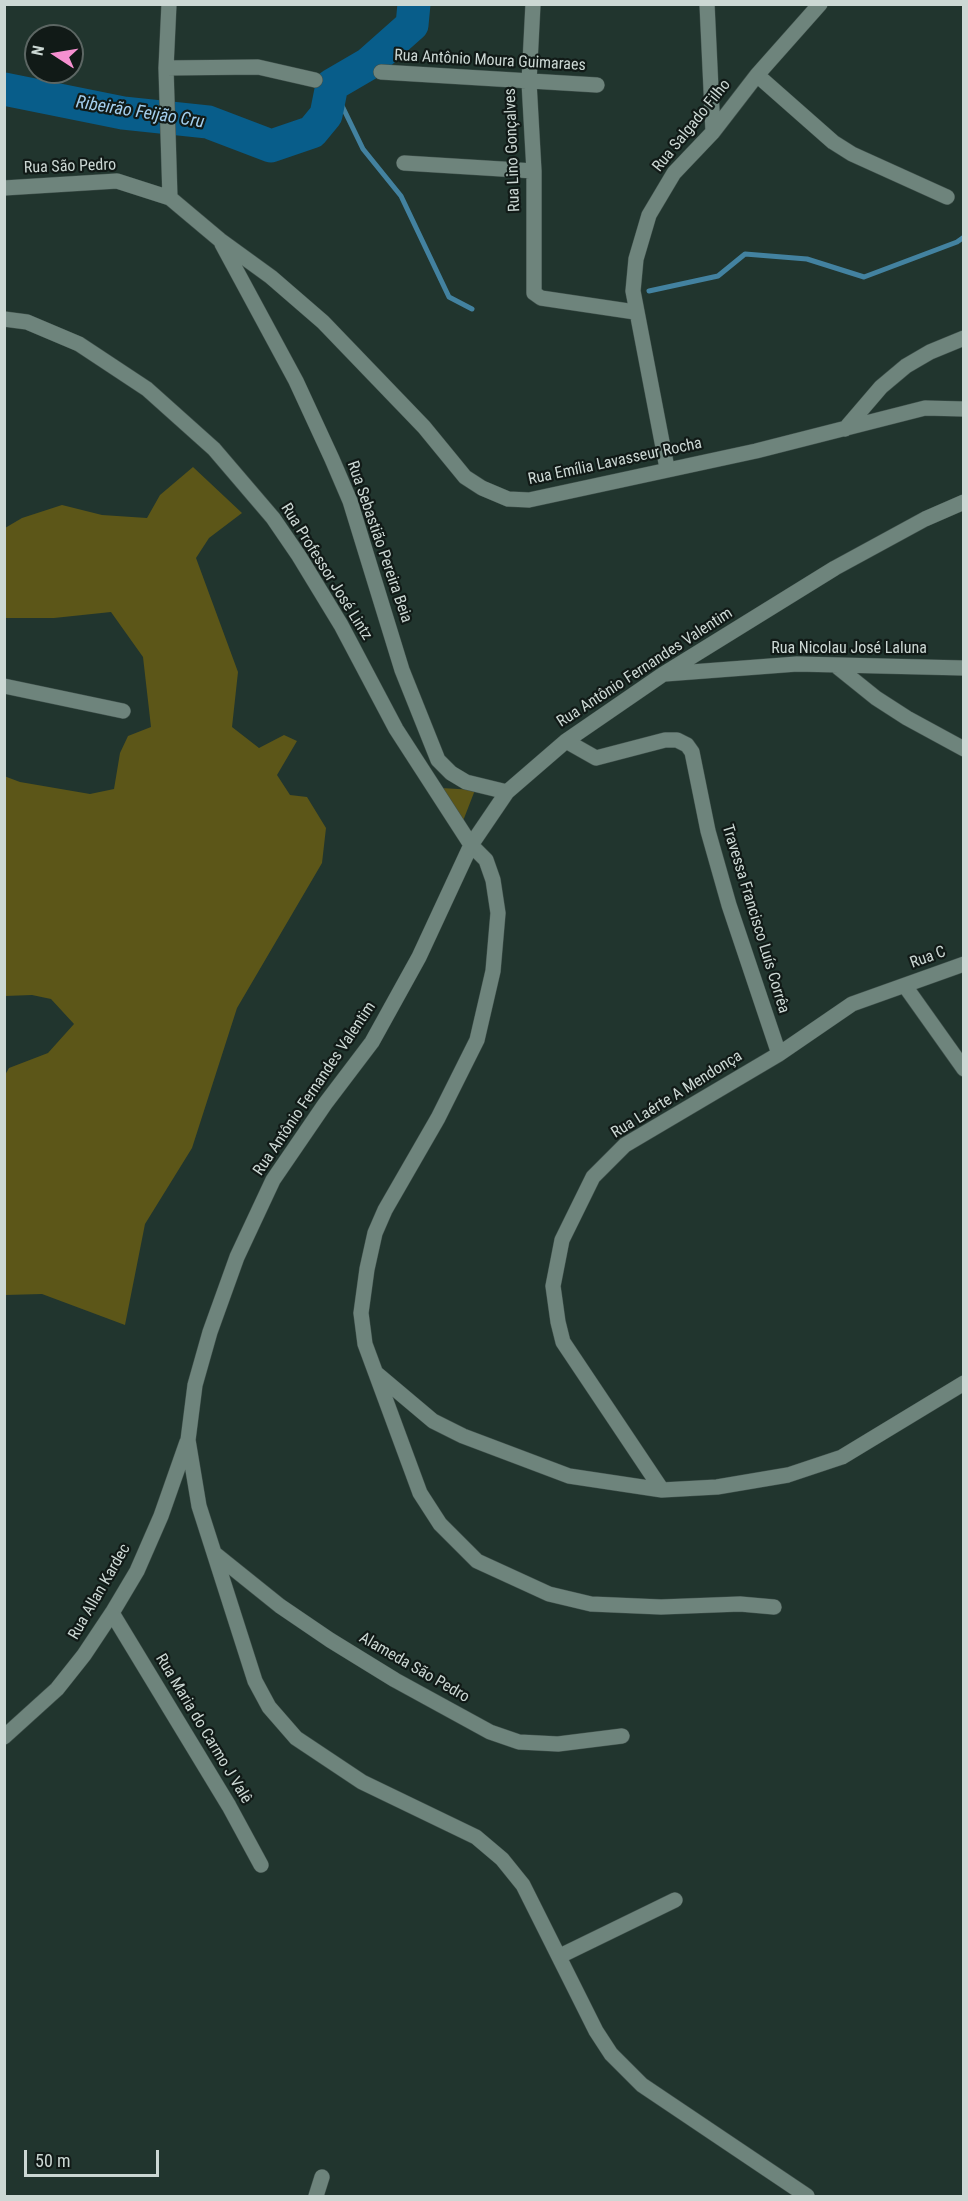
<!DOCTYPE html>
<html>
<head>
<meta charset="utf-8">
<style>
	body { margin:0 }
	#map { position:relative; width:968px; height:2201px; overflow:hidden; background:#21352e; font-family:"Roboto Condensed",sans-serif }
	canvas { display:block }
	.frame { position:absolute; inset:0; border:6px solid #ccd8d4; pointer-events:none }
	.north { position:absolute; left:24px; top:24px; width:60px; height:60px; box-sizing:border-box; background:#111a17; border:2px solid #5c6663; border-radius:50%; rotate:282deg; font-size:16px; font-weight:700; line-height:24px; text-align:center; color:#ccd8d4 }
	.north::after { content:''; display:block; margin:auto; width:21px; height:27px; background:#f690d0; clip-path:polygon(50% 0,100% 100%,50% 72%,0 100%) }
	.scale { position:absolute; left:24px; top:2150px; width:135px; height:27px; box-sizing:border-box; border:3px solid #ccd8d4; border-top:0; padding-left:8px; font-size:18px; line-height:21px; white-space:nowrap; color:#ccd8d4; -webkit-text-stroke:4px #111a17; paint-order:stroke }
</style>
</head>
<body>
<div id="map">
<canvas width="968" height="2201"></canvas>
<div class="frame"></div>
<div class="north">N</div>
<div class="scale">50 m</div>
</div>
<script>
const c = document.querySelector('canvas').getContext('2d');
c.lineJoin = 'round';
function fillPath(path, color) {
  c.fillStyle = color;
  c.fill(path, 'evenodd');
}
function poly(rows) {
  const path = new Path2D();
  for (const r of rows) {
    path.moveTo(r[0], r[1]);
    for (let i = 2; i < r.length; i += 2) path.lineTo(r[i], r[i + 1]);
  }
  return path;
}
function stroke(path, color, width, dash) {
  c.strokeStyle = color;
  c.lineWidth = width;
  c.lineCap = dash ? 'butt' : 'round';
  c.setLineDash(dash || []);
  c.stroke(path);
}
function drawText(font, color, halo, rows, align = 'center') {
  c.font = font + ' "Roboto Condensed",sans-serif';
  c.lineWidth = 4.5;
  c.setLineDash([]);
  c.textBaseline = 'middle';
  c.strokeStyle = halo;
  c.fillStyle = color;
  for (const [text, x, y, turn = 0] of rows) {
    c.save();
    c.translate(x, y);
    c.rotate((+turn || 0) * Math.PI / 180);
    c.textAlign = isNaN(turn) ? turn : align;
    if (halo) c.strokeText(text, 0, 0);
    c.fillText(text, 0, 0);
    c.restore();
  }
}
fillPath(poly([
	[193,467,242,513,209,538,196,558,238,672,232,727,259,748,284,735,297,741,277,775,290,795,307,797,326,828,322,863,237,1008,192,1148,145,1224,125,1325,42,1294,5,1295,5,1075,9,1068,48,1053,74,1024,51,999,32,995,5,996,4,776,20,782,90,794,114,789,120,753,128,736,151,727,143,657,111,612,54,618,5,618,5,528,22,518,62,505,102,515,147,518,160,495],
	[441,788,475,790,463,821]
]), '#5c5618');
stroke(poly([
	[332,85,363,149,401,196,449,297,472,309],
	[649,291,718,276,745,254,807,259,864,277,957,242,964,237]
]), '#4382a0', 5);
stroke(poly([
	[4,89,123,113,208,122,271,146,312,132,326,115,332,85,368,64,412,25,414,4]
]), '#085d8a', 33);
const minor = poly([
	[169,4,166,68,170,198],
	[533,4,529,82,534,171,534,293,541,298,635,312],
	[707,4,713,132],
	[166,68,258,67,315,80],
	[381,72,597,85],
	[757,75,833,142,852,154,947,197],
	[404,163,534,171],
	[4,188,117,181,170,198,220,240,271,277,323,322,424,427,465,477,482,488,508,499,529,500,756,451,925,408,964,409],
	[222,244,296,381,332,459,350,501,402,670,438,760,451,773,466,782,507,792],
	[4,319,27,322,79,344,147,389,214,449,273,518,299,556,341,625,396,729,471,845,486,860,493,880,498,913,493,971,477,1040,438,1118,385,1210,375,1233,367,1269,361,1313,365,1344,420,1493,440,1524,477,1561,549,1594,591,1604,661,1607,740,1604,774,1607],
	[845,429,881,387,906,366,930,352,964,338],
	[667,468,633,291,636,259,649,215,674,173,713,132,757,75,820,4],
	[835,665,876,698,907,718,964,749],
	[665,674,797,664,964,668],
	[4,686,123,711],
	[566,741,596,758,665,740,677,740,687,745,692,752,708,831,729,905,779,1054],
	[905,986,964,1069],
	[376,1373,433,1421,463,1436,569,1476,662,1490,717,1487,788,1475,842,1457,964,1383],
	[662,1490,563,1342,558,1322,553,1286,562,1240,593,1177,625,1145,779,1054,852,1004,964,964],
	[214,1553,280,1606,330,1640,395,1680,490,1732,519,1742,558,1744,622,1736],
	[112,1613,229,1806,261,1865],
	[4,1737,57,1689,84,1655,112,1613,137,1571,161,1516,187,1442],
	[560,1956,675,1900],
	[316,2196,322,2177],
	[807,2196,642,2085,611,2054,596,2031,523,1885,502,1859,476,1837,362,1782,296,1738,269,1707,255,1681,199,1506,188,1440,195,1385,210,1332,237,1257,273,1180,325,1104,372,1042,419,957,471,845,507,792,566,741,662,675,835,568,925,519,964,502]
]);
stroke(minor, '#40514c', 16);
stroke(minor, '#6e847c', 15);
drawText('16px', '#ccd8d4', '#111a17', [
	["Rua Antônio Moura Guimaraes",490,61,3],
	["Rua Salgado Filho",692,126,-51],
	["Rua Lino Gonçalves",513,150,-92],
	["Rua São Pedro",70,167,-2],
	["Rua Emília Lavasseur Rocha",615,462,-12],
	["Rua Sebastião Pereira Beia",379,542,71],
	["Rua Professor José Lintz",326,572,58],
	["Rua Nicolau José Laluna",849,649],
	["Rua Antônio Fernandes Valentim",645,668,-33],
	["Travessa Francisco Luís Corrêa",755,919,73],
	["Rua C",928,958,-20],
	["Rua Antônio Fernandes Valentim",315,1089,-56],
	["Rua Laérte A Mendonça",677,1095,-32],
	["Rua Allan Kardec",100,1592,-60],
	["Alameda São Pedro",414,1668,30],
	["Rua Maria do Carmo J Valê",203,1729,59]
]);
drawText('italic 18px', '#a4cfee', '#111a17', [
	["Ribeirão Feijão Cru",140,113,9]
]);
</script>
</body>
</html>
